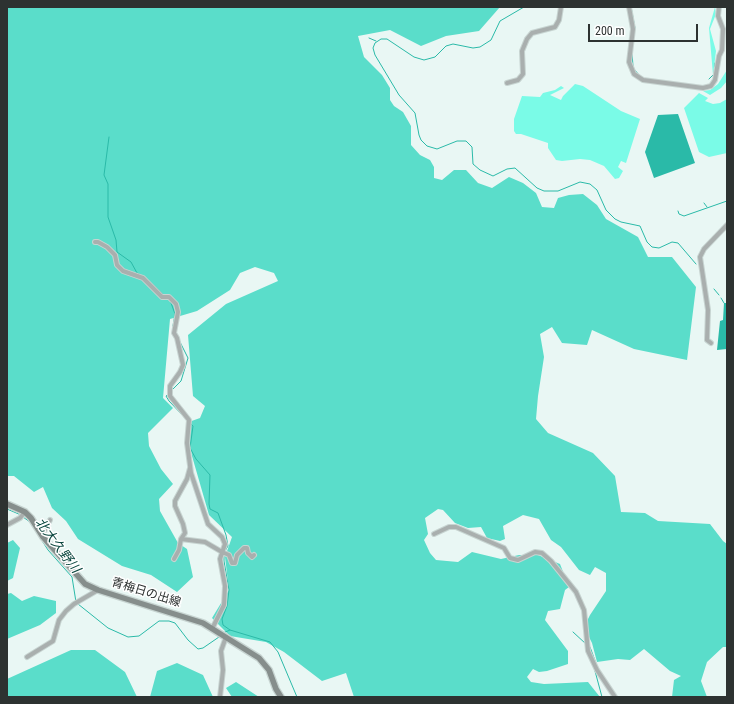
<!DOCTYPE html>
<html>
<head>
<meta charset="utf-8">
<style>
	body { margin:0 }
	#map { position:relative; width:734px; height:704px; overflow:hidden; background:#e9f7f4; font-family:"Roboto Condensed",sans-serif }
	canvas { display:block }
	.frame { position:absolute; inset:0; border:8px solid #2d3231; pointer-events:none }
	.scale { position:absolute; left:588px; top:24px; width:110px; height:18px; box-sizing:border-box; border:2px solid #2d3231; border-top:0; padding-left:5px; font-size:12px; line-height:14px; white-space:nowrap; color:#2d3231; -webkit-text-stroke:3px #fff; paint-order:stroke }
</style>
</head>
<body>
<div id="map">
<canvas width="734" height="704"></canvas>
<div class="frame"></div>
<div class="scale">200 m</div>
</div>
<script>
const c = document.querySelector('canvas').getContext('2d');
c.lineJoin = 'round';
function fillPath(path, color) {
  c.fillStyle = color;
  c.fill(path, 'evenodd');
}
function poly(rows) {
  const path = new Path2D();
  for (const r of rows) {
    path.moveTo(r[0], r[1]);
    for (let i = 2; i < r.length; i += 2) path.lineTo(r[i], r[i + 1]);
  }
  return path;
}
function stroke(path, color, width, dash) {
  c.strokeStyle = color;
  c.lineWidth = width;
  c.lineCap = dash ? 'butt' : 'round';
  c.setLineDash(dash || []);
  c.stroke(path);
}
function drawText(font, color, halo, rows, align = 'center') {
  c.font = font + ' "Roboto Condensed","Noto Sans JP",sans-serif';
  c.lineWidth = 3;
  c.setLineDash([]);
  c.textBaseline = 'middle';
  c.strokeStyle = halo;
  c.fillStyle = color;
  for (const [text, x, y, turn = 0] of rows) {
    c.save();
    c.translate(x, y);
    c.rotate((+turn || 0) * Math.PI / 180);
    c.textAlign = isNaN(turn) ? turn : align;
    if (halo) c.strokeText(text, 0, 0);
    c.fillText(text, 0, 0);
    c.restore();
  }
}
fillPath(poly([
	[715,7,716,14,710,29,716,51,713,75,709,28],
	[727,70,727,81,721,88,710,95,703,91,710,90,718,84],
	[575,84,583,86,621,111,640,119,626,163,621,161,618,167,623,171,619,178,615,179,604,166,590,160,580,159,562,161,556,160,548,148,548,143,521,134,516,134,514,131,514,119,522,96,540,97,543,93,555,90,561,86,564,88,550,95,561,100,563,96],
	[699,93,708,98,705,101,713,104,720,103,727,99,727,153,709,157,699,152,684,108]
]), '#7afbe7');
fillPath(poly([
	[7,7,500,7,479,31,446,36,421,46,390,30,358,36,364,57,382,75,390,88,390,100,394,106,403,112,411,126,411,145,420,155,430,160,434,167,434,178,442,180,454,170,466,170,478,183,492,188,509,177,523,183,536,193,542,207,554,208,558,198,569,195,583,194,597,205,606,219,638,237,648,257,672,257,696,287,687,360,634,349,592,330,587,345,562,343,552,327,540,334,544,357,538,396,536,419,548,433,593,453,615,476,621,512,645,513,658,521,710,524,723,541,727,544,727,647,723,647,707,662,701,681,707,697,672,697,674,680,681,676,670,671,644,649,630,660,618,659,597,662,592,643,584,627,590,615,606,591,606,573,595,567,590,575,579,570,561,547,551,540,539,519,523,515,503,526,505,539,500,541,487,538,481,527,468,528,455,523,443,510,438,509,425,518,428,534,424,540,430,553,436,560,458,562,472,552,501,559,519,555,538,555,560,564,569,587,565,590,560,609,548,611,545,620,568,651,568,664,547,671,539,672,533,669,527,677,531,682,544,684,588,682,600,697,354,697,346,673,322,681,284,652,266,642,230,636,212,618,229,590,225,557,232,537,209,515,192,456,186,423,200,418,205,406,193,396,188,335,226,304,278,281,274,273,255,267,240,273,230,290,197,311,170,319,163,398,173,408,148,433,149,446,161,469,173,484,159,499,160,511,178,543,187,549,193,577,177,592,151,575,122,566,78,539,66,521,52,508,43,487,34,492,14,476,7,476],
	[13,540,20,548,13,578,7,581,7,543],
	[11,593,22,601,34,596,56,601,56,613,40,625,7,639,7,594],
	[71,650,95,650,125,672,137,697,7,697,7,679],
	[177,663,203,675,213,697,150,697,157,671],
	[236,682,259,697,232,697,226,688]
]), '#5addca');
fillPath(poly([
	[678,114,695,163,654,178,645,152,658,115],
	[724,303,727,303,727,349,717,350,720,321,723,320]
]), '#2abaa8');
stroke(poly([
	[524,7,500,21,491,40,480,47,473,48,453,44,446,46,435,57,424,60,414,57,387,39,381,39,375,43,373,48,375,55,399,95,415,113,419,135,421,140,427,146,437,149,457,141,466,141,472,147,473,164,480,170,493,176,507,169,515,168,537,188,544,191,558,191,580,182,590,184,597,190,606,210,615,219,621,222,640,226,647,242,652,247,659,248,672,242,678,243,696,264],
	[631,7,635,28],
	[369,38,376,41],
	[632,53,633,66],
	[634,69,639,75],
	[709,79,714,74,715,63],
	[109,137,104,175,108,184,108,217,116,240,117,252,131,262,137,273,146,278,164,295],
	[704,203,707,207],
	[678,211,679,214,684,216,727,201],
	[714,289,719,295],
	[721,298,724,303],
	[170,300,175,314,173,326],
	[172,390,181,381,188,358,179,340],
	[169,394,166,396,169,401,188,421],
	[190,423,193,426,190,448,196,459,210,475,209,504,210,509,218,513,226,535,228,546,225,551],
	[7,509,21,515],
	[23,517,30,522,48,550,72,577,76,602],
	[224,554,224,561,229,590,227,606,222,619,223,625,230,630],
	[78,604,108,628,128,637,139,636,159,621,169,621,175,623,188,640,198,649,203,648,219,637],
	[573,632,586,644],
	[223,633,230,630,270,642,278,652,297,697],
	[590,647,597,666],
	[595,671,602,697]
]), '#2abaa8', 1);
const minor = poly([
	[629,7,633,29,629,62,634,74,643,80,703,88,711,86,715,80,719,56,722,50,723,29,718,16,719,7],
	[507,83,518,80,523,74,522,51,527,39,532,33,555,27,559,20,561,7],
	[95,242,98,242,107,247,115,255,117,265,123,271,143,278,162,297,169,297,176,304,178,312,174,333,177,338,183,365,180,372,170,386,170,396,189,420,187,443,191,473,208,524,222,537,225,544,220,559,225,586,224,605,212,629],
	[711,343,707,340,708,310,700,257,704,249,727,225],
	[7,525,20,518,25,512],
	[434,534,449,527,456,527,504,548,510,558,518,560,535,552,542,553,551,561,576,592,584,610,588,651,597,670,615,697],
	[42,535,50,520],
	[181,539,185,533,183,524,175,506,175,501,187,479,190,468],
	[174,559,179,550,181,539,205,542,222,552,229,555,232,563,235,563,237,555,244,548,247,548,248,553,252,557,254,555],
	[27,657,53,641,59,620,66,611,74,604,98,590],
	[220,697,223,670,221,651,226,637]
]);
const secondary = poly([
	[7,504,25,512,31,518,43,537,85,584,98,590,203,623,259,658,269,670,276,689,281,697]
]);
stroke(minor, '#c7d4d1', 6);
stroke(secondary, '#c7d4d1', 8);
stroke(minor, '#a9afae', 4);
stroke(secondary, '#868e8c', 5.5);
drawText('12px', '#2d3231', '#fff', [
	["青梅日の出線",146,593,17]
]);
drawText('italic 13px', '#0b473f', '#fff', [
	["北大久野川",57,546,53]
]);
</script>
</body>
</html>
